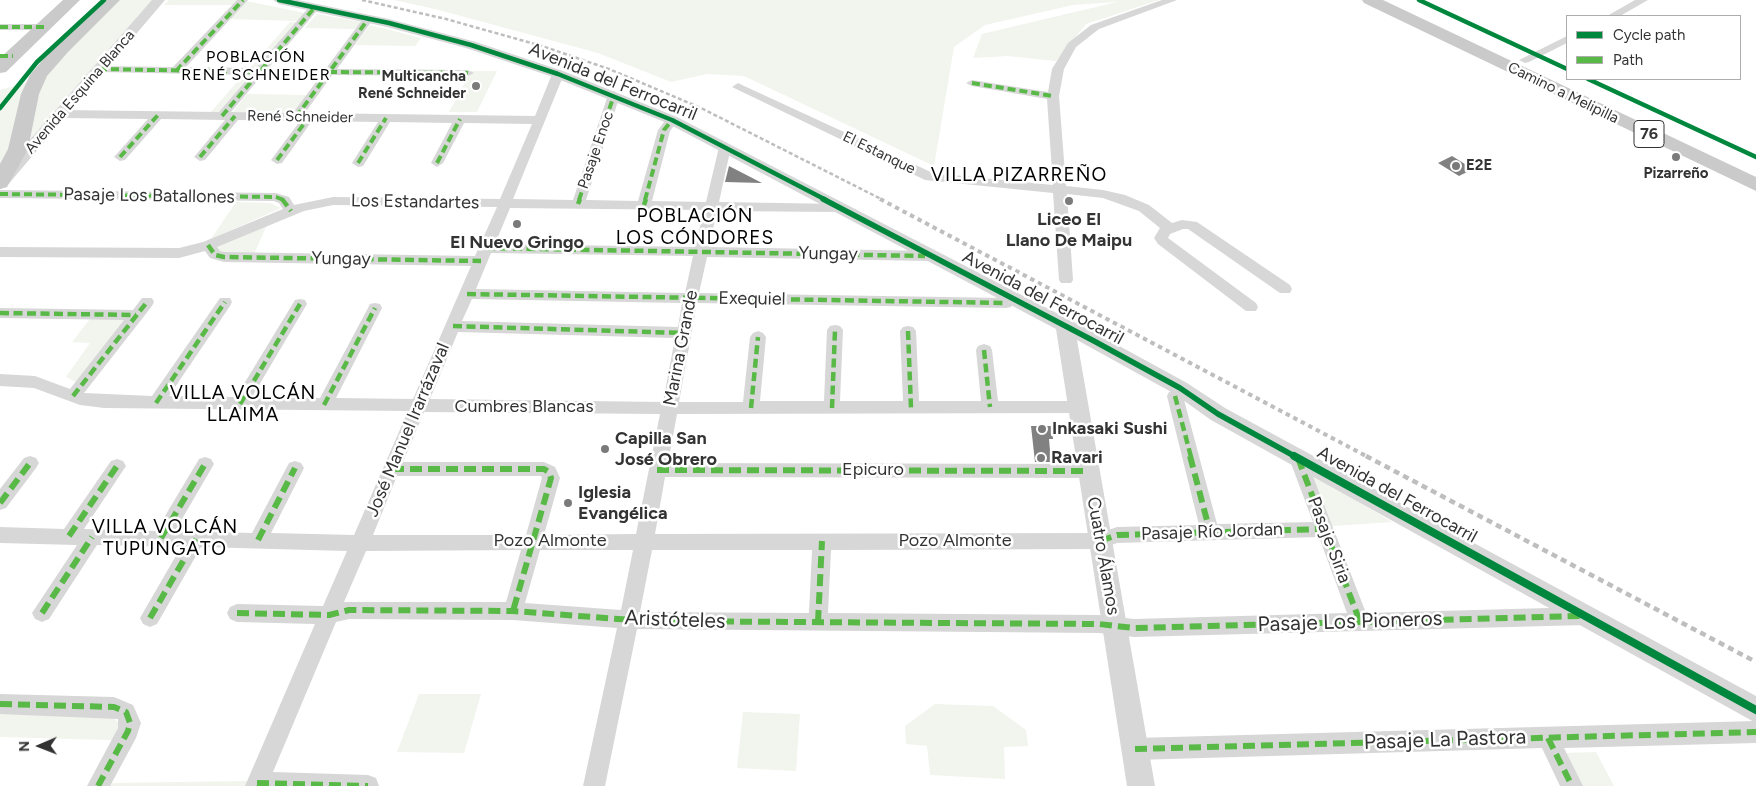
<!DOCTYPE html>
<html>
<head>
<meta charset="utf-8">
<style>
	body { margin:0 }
	#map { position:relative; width:1756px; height:786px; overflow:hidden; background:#fff; font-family:Figtree,sans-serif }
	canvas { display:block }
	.legend { position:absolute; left:1566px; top:15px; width:175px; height:65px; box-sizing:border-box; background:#fff; border:1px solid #adadad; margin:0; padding:6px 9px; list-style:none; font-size:15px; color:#333 }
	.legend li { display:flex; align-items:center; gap:10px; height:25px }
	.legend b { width:25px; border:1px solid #adadad }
	.north { position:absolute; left:15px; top:721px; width:50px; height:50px; -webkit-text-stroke:4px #fff; paint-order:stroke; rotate:269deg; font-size:14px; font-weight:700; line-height:20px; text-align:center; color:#333 }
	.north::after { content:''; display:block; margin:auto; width:18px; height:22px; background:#333; clip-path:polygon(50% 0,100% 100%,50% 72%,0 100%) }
</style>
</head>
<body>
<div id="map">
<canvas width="1756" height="786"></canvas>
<ul class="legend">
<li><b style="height:6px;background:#00873e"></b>Cycle path</li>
<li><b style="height:6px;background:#58b947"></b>Path</li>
</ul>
<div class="north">N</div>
</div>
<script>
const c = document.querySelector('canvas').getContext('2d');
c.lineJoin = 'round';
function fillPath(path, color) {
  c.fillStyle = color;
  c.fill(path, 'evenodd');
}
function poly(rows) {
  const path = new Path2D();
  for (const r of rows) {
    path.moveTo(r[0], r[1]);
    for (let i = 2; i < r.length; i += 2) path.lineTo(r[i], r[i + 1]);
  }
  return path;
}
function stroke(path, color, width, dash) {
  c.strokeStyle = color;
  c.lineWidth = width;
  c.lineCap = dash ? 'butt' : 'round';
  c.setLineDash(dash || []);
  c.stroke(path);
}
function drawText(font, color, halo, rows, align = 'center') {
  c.font = font + ' Figtree,sans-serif';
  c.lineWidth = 5;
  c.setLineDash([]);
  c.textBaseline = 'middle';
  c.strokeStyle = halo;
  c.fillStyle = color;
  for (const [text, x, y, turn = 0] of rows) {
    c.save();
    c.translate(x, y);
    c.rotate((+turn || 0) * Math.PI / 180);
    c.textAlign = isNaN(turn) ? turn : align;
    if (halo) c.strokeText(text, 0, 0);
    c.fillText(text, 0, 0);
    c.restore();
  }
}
fillPath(poly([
	[119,0,155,0,0,176,0,90,46,77,68,50],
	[169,0,237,0,233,5,164,5],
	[394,0,1159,0,1086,24,1056,61,1008,56,973,58,982,34,1117,2,1073,5,985,25,954,47,934,166,744,76,707,74,671,82,598,53,435,9],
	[246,1,305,13,298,21,229,19],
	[317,14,361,22,356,29,305,28],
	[290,22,300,22,261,68,250,68],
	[370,25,421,38,415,46,355,45],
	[471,71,497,71,477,112,449,112],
	[244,74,254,74,221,112,211,112],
	[247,94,309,95,296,113,233,112],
	[236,202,270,203,281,208,211,239],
	[267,225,254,254,221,252,215,246],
	[90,319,128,319,80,384,66,377,90,343,72,342],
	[1312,474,1392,522,1332,526],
	[419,694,481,694,464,753,397,752],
	[935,704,993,706,1026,730,1028,746,1004,747,1005,779,930,775,927,746,906,744,905,726],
	[743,712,800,714,796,771,737,768],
	[0,713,110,715,120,724,112,740,0,737],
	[1596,752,1614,786,1582,786,1566,753],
	[250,781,248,786,108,786,109,783]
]), '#f1f5ed');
fillPath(poly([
	[1452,156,1473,169,1459,176,1438,163],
	[729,166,762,183,725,182],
	[1031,426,1052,426,1053,439,1049,439,1051,462,1035,462]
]), '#818181');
fillPath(poly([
	[237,0,248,0,186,67,256,68,311,5,315,4,320,7,231,112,293,113,365,16,369,15,374,18,337,69,468,70,474,73,468,76,332,75,305,113,535,116,552,74,558,71,564,74,513,199,573,200,608,95,614,91,620,95,586,200,638,201,658,130,668,117,672,116,678,120,670,131,652,201,706,202,719,147,725,143,731,147,719,202,838,204,845,208,838,212,717,211,709,247,930,251,937,256,930,261,707,257,699,293,1006,298,1011,299,1013,303,1011,307,1006,308,697,303,679,402,743,402,750,337,753,333,758,331,763,333,766,337,760,401,824,401,827,330,830,326,835,325,840,326,843,330,840,401,903,401,900,331,903,327,908,326,913,327,916,331,919,401,981,401,976,350,978,346,984,344,990,346,992,350,998,401,1077,401,1083,403,1085,407,1083,411,1077,413,677,414,668,463,1088,464,1094,466,1097,471,1094,476,1088,478,665,477,655,534,1100,533,1117,527,1199,525,1167,396,1169,392,1175,390,1181,392,1183,396,1217,524,1313,522,1289,458,1292,453,1298,451,1304,453,1366,613,1585,607,1592,610,1595,616,1592,622,1585,625,1134,637,1099,633,637,629,605,786,583,786,617,628,513,620,349,619,336,622,273,772,368,775,376,778,379,786,245,786,315,624,237,622,230,619,227,613,230,607,237,604,323,606,347,551,201,547,157,624,150,627,143,624,140,618,181,547,97,545,49,619,42,622,35,619,32,613,77,545,0,543,0,527,64,529,111,461,117,459,123,461,126,466,84,529,156,531,199,459,205,457,211,459,214,464,175,531,252,533,289,463,295,461,301,463,304,468,271,533,354,535,408,411,104,408,80,405,34,388,0,386,0,374,35,376,70,389,124,320,0,318,0,308,133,310,142,298,152,298,154,302,152,306,84,393,152,396,220,298,230,298,232,302,230,306,169,396,236,397,295,300,300,299,305,300,307,304,252,397,320,398,368,308,370,304,375,303,380,304,382,308,336,398,413,399,471,266,224,262,210,258,205,251,179,258,0,257,0,247,179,248,203,242,283,209,279,203,274,201,0,198,0,190,276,193,289,197,294,205,333,197,500,199,532,124,464,123,443,163,437,167,431,163,452,123,390,122,363,166,358,167,352,163,378,122,312,121,282,163,277,164,271,160,300,121,238,120,205,160,200,161,194,157,225,120,161,119,125,160,120,161,114,157,148,119,61,118,55,114,61,110,219,112,251,75,99,72,93,69,99,66,173,67,237,0],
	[333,205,497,207,475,256,224,252,220,251,217,247,304,211,333,205],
	[510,208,704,210,695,247,495,244,510,208],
	[491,253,693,256,685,293,476,289,491,253],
	[472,299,682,303,678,327,462,321,472,299],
	[458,332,675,338,663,402,430,399,458,332],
	[424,412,660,414,636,534,544,535,560,478,555,467,544,462,403,462,424,412],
	[397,476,541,476,542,478,526,535,373,535,397,476],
	[1319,537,1347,613,1134,619,1099,615,828,613,831,550,1100,549,1117,543,1319,537],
	[521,550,506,602,344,602,366,551,521,550],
	[540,550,633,550,621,610,525,603,540,550],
	[652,550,812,550,809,613,640,612,652,550],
	[1162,0,1177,0,1099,29,1076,47,1064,69,1059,96,1066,186,1103,190,1125,195,1149,205,1172,223,1182,220,1197,222,1290,285,1292,289,1290,293,1280,293,1188,229,1183,229,1170,234,1168,238,1256,303,1258,307,1256,311,1246,311,1158,244,1154,238,1160,228,1139,211,1103,198,1067,194,1073,280,1071,283,1061,283,1059,280,1053,193,925,180,732,87,738,83,742,85,933,173,1053,185,1047,99,972,86,966,83,972,80,1048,92,1052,69,1068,43,1091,25,1162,0],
	[1635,0,1648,0,1620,16,1607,16,1635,0],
	[0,24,44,24,49,27,44,30,0,30,0,24],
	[1567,36,1567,43,1529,62,1525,63,1519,60,1567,36],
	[30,456,36,458,39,463,36,468,6,508,0,510,0,489,24,458,30,456],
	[0,694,114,697,133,705,141,723,136,738,110,786,87,786,118,728,118,719,0,714,0,694],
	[1756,721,1756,743,1564,748,1583,786,1560,786,1542,748,1135,760,1127,757,1124,749,1127,741,1135,738,1756,721]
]), '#d7d7d7');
fillPath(poly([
	[152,0,165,0,6,187,0,189,0,174,152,0],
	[273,0,298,0,389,19,476,42,563,71,677,117,1101,336,1187,383,1225,408,1756,696,1756,723,1211,420,1173,393,1077,340,1155,786,1127,786,1056,329,667,123,553,77,466,48,387,27,279,4,273,0]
]), '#d7d7d7');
fillPath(poly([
	[63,0,80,0,6,72,0,73,0,58,63,0],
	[103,0,120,0,68,52,47,76,39,94,28,149,7,187,0,189,0,164,8,149,21,94,30,75,56,44,103,0],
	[1362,0,1383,0,1756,177,1756,191,1364,3,1362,0]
]), '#cacaca');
stroke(poly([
	[362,0,446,19,542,46,609,69,701,108,883,200]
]), '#bebebe', 2.5, [4, 2.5]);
stroke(poly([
	[880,199,1368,457]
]), '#bebebe', 4, [4.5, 4]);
stroke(poly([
	[1366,456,1756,662]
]), '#bebebe', 4.5, [6, 4.5]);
stroke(poly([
	[0,27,44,27],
	[0,56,13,56],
	[99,69,260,72],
	[176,71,243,0],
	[329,72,468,73],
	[972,83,1053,96],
	[222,116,315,7],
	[296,117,369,18],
	[120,157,158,115],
	[200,157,235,116],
	[277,160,309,117],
	[358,163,386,118],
	[437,163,460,119],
	[0,194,276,197,284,200],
	[579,200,614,95],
	[645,200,664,130,672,120]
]), '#58b947', 4, [8, 4]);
stroke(poly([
	[282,199,291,211],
	[578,204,580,199],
	[644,205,646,199],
	[208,245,215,255,224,257,481,261],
	[486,248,925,256],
	[467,294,1006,303],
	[0,313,136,315],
	[453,326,684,333],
	[908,331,911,408],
	[984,350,990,407],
	[73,396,147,302],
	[1175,396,1191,457],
	[156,403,225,302],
	[240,404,300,304],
	[324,405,375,308],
	[751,408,758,337],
	[832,408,835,330]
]), '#58b947', 4.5, [9, 4.5]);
stroke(poly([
	[1190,456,1210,532],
	[1298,458,1360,622],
	[392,469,544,469,549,472,551,478,513,611],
	[657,470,1088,471],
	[0,503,30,463],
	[69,536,117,466],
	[161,538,205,464],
	[258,540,295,468],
	[1100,541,1117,535,1325,529],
	[42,613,92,537],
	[237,613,329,615,349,610,513,611,645,621,1099,624,1134,628,1581,616],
	[150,618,196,539],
	[818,622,822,541],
	[0,704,114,707,126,712,130,723,128,731,98,786],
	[1548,738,1572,786],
	[1135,749,1756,732],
	[257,783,368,786]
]), '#58b947', 6, [12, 6]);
stroke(poly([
	[279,0,389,23,471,45,558,74,672,120,826,200],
	[1419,0,1567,69],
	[1588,79,1756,157],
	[0,108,37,62,104,0]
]), '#00873e', 4.5);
stroke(poly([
	[823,199,1094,341,1180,388,1218,414,1296,457]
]), '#00873e', 5.5);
stroke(poly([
	[1294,456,1756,710]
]), '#00873e', 8);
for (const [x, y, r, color] of [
	[476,86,5,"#7a7a7a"],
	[1676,157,5,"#7a7a7a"],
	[1456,166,5,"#7a7a7a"],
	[1069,201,5,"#7a7a7a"],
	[517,224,5,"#7a7a7a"],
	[1042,429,5,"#7a7a7a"],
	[605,449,5,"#7a7a7a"],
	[1041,458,5,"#7a7a7a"],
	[568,503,5,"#7a7a7a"]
]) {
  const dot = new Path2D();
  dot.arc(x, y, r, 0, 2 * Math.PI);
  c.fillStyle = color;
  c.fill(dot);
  stroke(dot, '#fff', 2);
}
drawText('bold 15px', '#333', '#fff', [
	["Multicancha",466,77],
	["René Schneider",466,94],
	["E2E",1466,166,"left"],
	["Pizarreño",1676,174,"center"]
], 'right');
drawText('15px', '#333', '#fff', [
	["Avenida Esquina Blanca",80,92,-49],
	["Camino a Melipilla",1563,93,26],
	["René Schneider",300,117,1],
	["Pasaje Enoc",596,150,-71],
	["El Estanque",879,153,26]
]);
c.letterSpacing = '1px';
drawText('16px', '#000', '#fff', [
	["POBLACIÓN",256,57],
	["RENÉ SCHNEIDER",256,75]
]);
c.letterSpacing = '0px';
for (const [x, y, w] of [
	[1649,134,30]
]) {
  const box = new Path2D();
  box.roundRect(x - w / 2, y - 13.5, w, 27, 4);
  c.fillStyle = '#fff';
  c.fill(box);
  stroke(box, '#333', 1);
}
drawText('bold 16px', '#333', null, [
	["76",1649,134]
]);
drawText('18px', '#333', '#fff', [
	["Avenida del Ferrocarril",613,82,22],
	["Pasaje Los Batallones",149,196,1],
	["Los Estandartes",415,202,1],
	["Yungay",828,254,1],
	["Yungay",341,259,1],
	["Avenida del Ferrocarril",1043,298,28],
	["Exequiel",752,299,1],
	["Marina Grande",681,348,-79],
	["Cumbres Blancas",524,407],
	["José Manuel Irarrázaval",408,430,-67],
	["Epicuro",873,470],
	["Avenida del Ferrocarril",1397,495,29],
	["Pasaje Río Jordan",1212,532,-2],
	["Pasaje Siria",1329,540,69],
	["Pozo Almonte",550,541],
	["Pozo Almonte",955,541],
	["Cuatro Álamos",1103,556,80]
]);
drawText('bold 18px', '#333', '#fff', [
	["Liceo El",1069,220,"center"],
	["Llano De Maipu",1069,241,"center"],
	["El Nuevo Gringo",517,243,"center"],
	["Inkasaki Sushi",1052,429],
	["Capilla San",615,439],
	["José Obrero",615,460],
	["Ravari",1051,458],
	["Iglesia",578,493],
	["Evangélica",578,514]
], 'left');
c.letterSpacing = '1px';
drawText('19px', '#000', '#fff', [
	["VILLA PIZARREÑO",1019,175],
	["POBLACIÓN",695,216],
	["LOS CÓNDORES",695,238],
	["VILLA VOLCÁN",243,393],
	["LLAIMA",243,415],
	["VILLA VOLCÁN",165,527],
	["TUPUNGATO",165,549]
]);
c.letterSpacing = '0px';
drawText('21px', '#333', '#fff', [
	["Aristóteles",675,620,2],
	["Pasaje Los Pioneros",1350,622,-2],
	["Pasaje La Pastora",1445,740,-2]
]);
</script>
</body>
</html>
